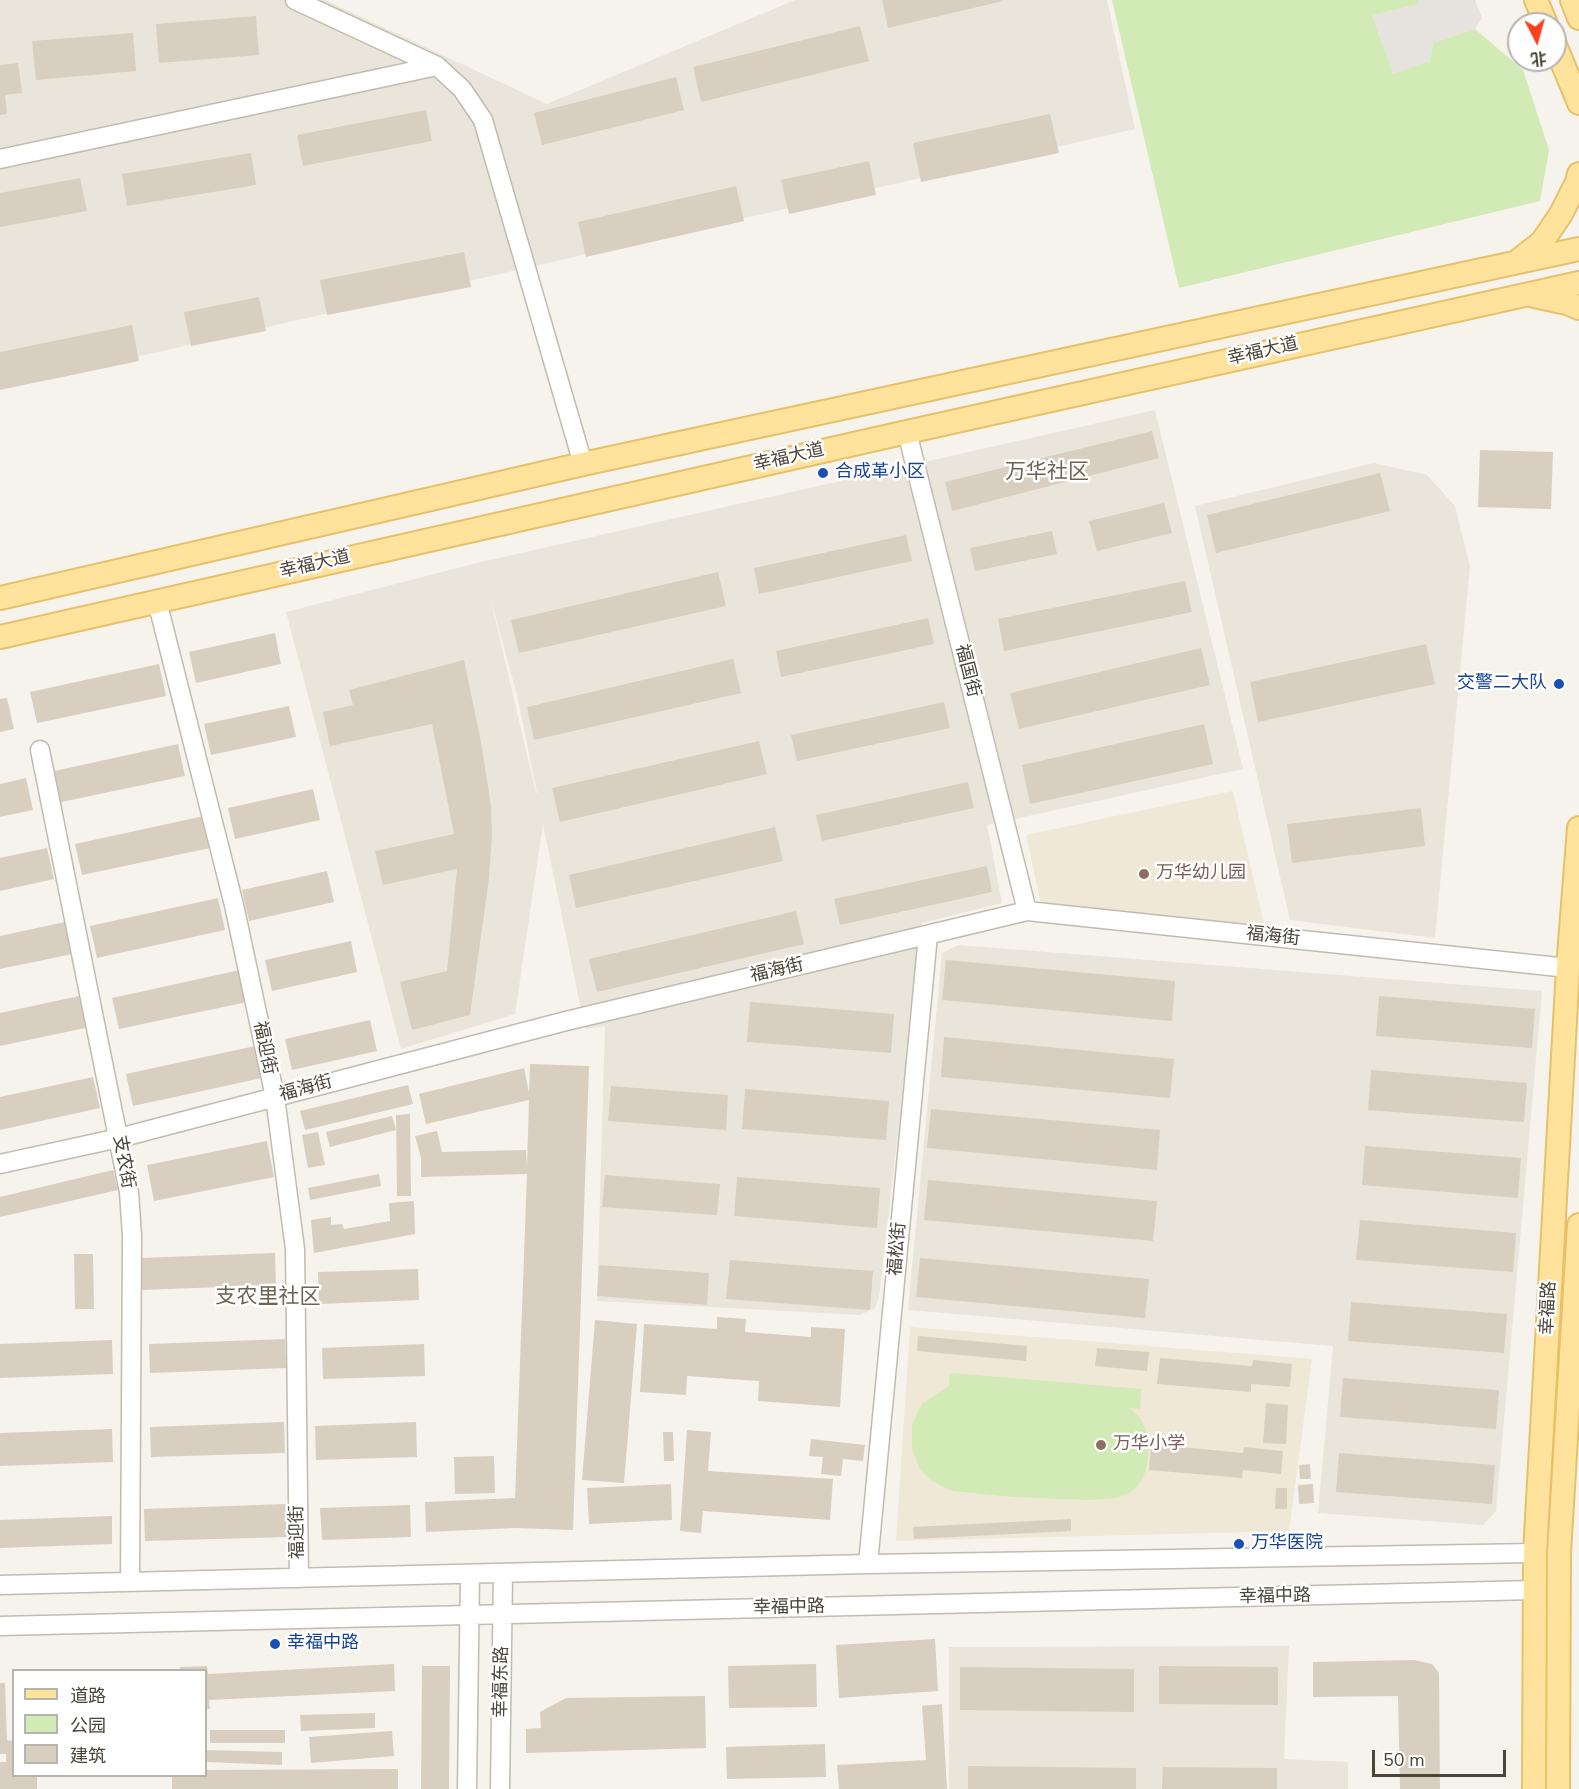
<!DOCTYPE html>
<html>
<head>
<meta charset="utf-8">
<style>
	body { margin:0 }
	#map { position:relative; width:1579px; height:1789px; overflow:hidden; background:#f6f3ec; font-family:"Nunito Sans","Noto Sans SC",sans-serif }
	canvas { display:block }
	.legend { position:absolute; left:12px; top:1669px; width:195px; height:108px; box-sizing:border-box; background:#fff; border:2px solid #b7b4b0; margin:0; padding:8px 10px; list-style:none; font-size:18px; color:#4b4439 }
	.legend li { display:flex; align-items:center; gap:12px; height:30px }
	.legend b { width:30px; border:2px solid #b7b4b0 }
	.north { position:absolute; left:1507px; top:12px; width:60px; height:60px; box-sizing:border-box; background:#fff; border:2px solid #b7b4b0; border-radius:50%; rotate:174deg; font-size:16px; font-weight:700; line-height:24px; text-align:center; color:#4b4439 }
	.north::after { content:''; display:block; margin:auto; width:21px; height:27px; background:#fc3f1d; clip-path:polygon(50% 0,100% 100%,50% 72%,0 100%) }
	.scale { position:absolute; left:1372px; top:1750px; width:134px; height:27px; box-sizing:border-box; border:3px solid #4b4439; border-top:0; padding-left:8px; font-size:18px; line-height:21px; white-space:nowrap; color:#4b4439; -webkit-text-stroke:4px #fff; paint-order:stroke }
</style>
</head>
<body>
<div id="map">
<canvas width="1579" height="1789"></canvas>
<ul class="legend">
<li><b style="height:8px;background:#ffe39c"></b>道路</li>
<li><b style="height:16px;background:#d2eab5"></b>公园</li>
<li><b style="height:16px;background:#d8cfc1"></b>建筑</li>
</ul>
<div class="north">北</div>
<div class="scale">50 m</div>
</div>
<script>
const c = document.querySelector('canvas').getContext('2d');
c.lineJoin = 'round';
function fillPath(path, color) {
  c.fillStyle = color;
  c.fill(path, 'evenodd');
}
function poly(rows) {
  const path = new Path2D();
  for (const r of rows) {
    path.moveTo(r[0], r[1]);
    for (let i = 2; i < r.length; i += 2) path.lineTo(r[i], r[i + 1]);
  }
  return path;
}
function stroke(path, color, width, dash) {
  c.strokeStyle = color;
  c.lineWidth = width;
  c.lineCap = dash ? 'butt' : 'round';
  c.setLineDash(dash || []);
  c.stroke(path);
}
function drawText(font, color, halo, rows, align = 'center') {
  c.font = font + ' "Nunito Sans","Noto Sans SC",sans-serif';
  c.lineWidth = 5;
  c.setLineDash([]);
  c.textBaseline = 'middle';
  c.strokeStyle = halo;
  c.fillStyle = color;
  for (const [text, x, y, turn = 0] of rows) {
    c.save();
    c.translate(x, y);
    c.rotate((+turn || 0) * Math.PI / 180);
    c.textAlign = isNaN(turn) ? turn : align;
    if (halo) c.strokeText(text, 0, 0);
    c.fillText(text, 0, 0);
    c.restore();
  }
}
fillPath(poly([
	[0,0,325,0,547,104,795,0,1107,0,1135,129,0,388],
	[1155,410,1243,769,987,825,1002,903,922,923,879,1297,875,1308,860,1315,597,1301,605,1026,585,1029,543,824,515,1014,401,1049,286,612,481,562],
	[489,593,517,695,537,793,536,793],
	[1374,463,1427,475,1455,506,1470,566,1435,938,1290,920,1195,506],
	[958,945,1542,991,1496,1511,1483,1525,1318,1513,1333,1346,908,1310,942,953],
	[1289,1646,1284,1759,1348,1762,1348,1789,949,1789,949,1647]
]), '#eae5da');
fillPath(poly([
	[1418,0,1475,0,1482,18,1475,29,1433,43,1430,61,1393,75,1372,15,1418,4]
]), '#e6e2dd');
fillPath(poly([
	[1233,791,1264,924,1043,913,1026,835],
	[910,1327,1312,1359,1289,1531,896,1541]
]), '#efe8d6');
fillPath(poly([
	[1112,0,1418,0,1419,4,1372,15,1393,74,1430,61,1433,43,1475,29,1523,70,1549,150,1540,201,1179,288],
	[950,1373,1141,1389,1140,1409,1130,1408,1140,1418,1147,1432,1149,1446,1147,1464,1143,1479,1131,1492,1117,1498,1088,1500,1014,1497,952,1491,932,1481,920,1469,912,1449,912,1424,922,1404,949,1386]
]), '#d2eab5');
fillPath(poly([
	[882,0,1002,0,1003,1,888,28],
	[256,16,259,55,159,63,156,24],
	[860,26,869,61,701,102,693,67],
	[133,33,136,71,36,80,32,41],
	[18,63,22,93,5,95,7,114,0,115,0,65],
	[676,77,684,110,542,145,534,113],
	[426,110,432,141,303,166,297,135],
	[1050,114,1059,153,921,182,913,143],
	[251,153,256,185,127,206,122,174],
	[869,161,876,195,789,214,781,180],
	[80,178,87,211,0,227,0,193],
	[736,186,744,221,586,257,578,222],
	[464,252,471,287,327,315,320,280],
	[259,297,266,331,191,346,184,312],
	[132,325,139,361,0,390,0,352],
	[1152,431,1159,458,952,511,945,482],
	[1480,450,1553,452,1551,509,1478,507],
	[1380,473,1390,511,1216,553,1207,515],
	[1164,503,1172,533,1097,551,1089,521],
	[1052,531,1057,554,975,571,970,548],
	[906,535,912,561,759,594,754,568],
	[718,572,726,606,519,653,511,620],
	[1185,581,1192,612,1004,651,998,619],
	[928,618,934,644,781,677,776,651],
	[275,633,281,664,196,683,189,652],
	[1426,644,1435,684,1258,722,1250,682],
	[1201,648,1210,685,1019,729,1010,693],
	[733,659,741,693,534,740,527,707],
	[464,660,480,737,491,805,492,835,489,878,470,1015,412,1030,400,982,447,971,457,869,383,885,375,851,454,834,432,724,330,746,323,712,353,705,349,690],
	[159,664,166,696,37,723,30,692],
	[7,698,14,729,0,732,0,699],
	[944,702,950,728,797,761,791,735],
	[289,706,296,737,211,755,204,724],
	[1204,724,1213,764,1030,804,1022,765],
	[759,741,767,774,560,822,552,788],
	[178,744,185,776,57,803,50,772],
	[26,778,33,810,0,817,0,784],
	[968,782,974,808,822,841,816,815],
	[313,789,320,820,235,839,228,808],
	[1421,808,1425,846,1292,863,1287,824],
	[204,816,210,848,82,875,75,844],
	[775,827,783,861,576,908,569,875],
	[47,848,54,879,0,891,0,858],
	[987,866,992,892,840,925,834,899],
	[327,871,334,902,249,921,242,890],
	[218,898,225,930,97,958,90,926],
	[796,911,804,944,597,992,589,959],
	[65,922,72,954,0,969,0,936],
	[351,941,357,972,272,991,265,960],
	[946,960,1175,981,1172,1021,942,1000],
	[240,970,247,1002,119,1029,112,998],
	[84,995,90,1027,0,1046,0,1013],
	[1379,996,1535,1009,1532,1048,1376,1036],
	[750,1002,894,1014,891,1053,747,1042],
	[370,1020,377,1051,292,1070,285,1039],
	[944,1037,1174,1059,1170,1098,941,1077],
	[255,1046,262,1078,133,1106,126,1074],
	[530,1064,589,1066,573,1530,515,1528,426,1532,425,1502,515,1498,527,1174,421,1177,421,1158,415,1136,437,1131,442,1152,526,1150,527,1168,529,1100,426,1124,419,1094,524,1068,529,1093],
	[1371,1070,1527,1083,1524,1122,1368,1110],
	[93,1077,100,1108,0,1130,0,1097],
	[408,1085,413,1104,305,1130,300,1111],
	[611,1086,728,1095,726,1130,608,1121],
	[745,1089,889,1101,886,1140,742,1129],
	[931,1109,1160,1130,1157,1170,927,1148],
	[410,1114,411,1196,397,1196,396,1115],
	[392,1116,396,1130,330,1147,326,1132],
	[318,1132,325,1165,308,1168,302,1135],
	[267,1141,274,1177,154,1201,147,1165],
	[1365,1146,1521,1158,1518,1198,1362,1185],
	[113,1170,118,1190,0,1217,0,1197],
	[379,1174,381,1186,310,1200,308,1188],
	[605,1175,720,1184,717,1215,602,1207],
	[737,1177,880,1188,877,1228,734,1216],
	[928,1180,1157,1201,1153,1241,924,1220],
	[414,1201,415,1234,314,1253,311,1220,331,1217,331,1225,342,1224,344,1229,390,1221,389,1203],
	[1360,1220,1516,1233,1513,1272,1356,1260],
	[275,1253,276,1285,141,1290,140,1258],
	[74,1254,93,1254,94,1309,75,1309],
	[920,1258,1149,1279,1145,1318,916,1297],
	[730,1260,873,1271,870,1310,726,1299],
	[599,1265,709,1273,707,1305,597,1296],
	[418,1269,419,1300,319,1304,318,1272],
	[1351,1302,1507,1314,1504,1353,1348,1341],
	[717,1317,746,1319,745,1332,811,1337,811,1327,845,1329,840,1407,758,1401,759,1381,687,1376,686,1395,640,1392,644,1324,717,1329],
	[595,1320,637,1324,624,1483,582,1480],
	[918,1336,1027,1346,1026,1361,917,1351],
	[285,1339,286,1368,150,1373,149,1344],
	[112,1340,113,1374,0,1378,0,1344],
	[424,1344,425,1376,323,1379,322,1348],
	[1097,1348,1149,1352,1147,1371,1095,1366],
	[1160,1358,1252,1366,1253,1360,1292,1364,1290,1387,1251,1384,1251,1392,1157,1384],
	[1343,1378,1499,1390,1496,1429,1340,1417],
	[1266,1403,1288,1405,1286,1444,1263,1443],
	[284,1422,285,1453,151,1457,150,1427],
	[416,1422,417,1457,316,1460,315,1426],
	[112,1429,113,1462,0,1466,0,1433],
	[687,1430,711,1432,708,1471,833,1479,830,1520,703,1511,701,1533,680,1531],
	[663,1432,673,1432,674,1461,664,1461],
	[811,1439,865,1445,863,1461,843,1459,841,1476,821,1474,823,1457,809,1456],
	[1151,1444,1243,1453,1244,1447,1283,1451,1281,1474,1243,1470,1242,1478,1149,1470],
	[1339,1453,1495,1465,1492,1504,1336,1492],
	[494,1456,495,1493,455,1494,454,1457],
	[1310,1464,1311,1479,1300,1479,1299,1465],
	[671,1484,672,1520,589,1524,587,1488],
	[1313,1484,1314,1503,1299,1504,1298,1485],
	[1276,1488,1287,1488,1287,1509,1275,1509],
	[286,1504,287,1537,145,1541,144,1509],
	[410,1505,411,1537,322,1540,320,1508],
	[112,1516,112,1544,0,1548,0,1520],
	[1071,1519,1071,1531,914,1539,913,1527],
	[935,1639,938,1691,839,1698,836,1645],
	[1414,1660,1432,1664,1439,1673,1440,1789,1400,1789,1398,1696,1313,1697,1313,1662],
	[394,1664,395,1691,209,1700,210,1709,206,1709,206,1670,180,1670,180,1667,207,1666,208,1674],
	[816,1664,817,1707,729,1708,728,1666],
	[422,1666,450,1666,449,1789,421,1789],
	[1159,1666,1278,1667,1278,1705,1159,1704],
	[960,1667,1134,1669,1134,1712,960,1710],
	[0,1683,5,1683,7,1740,14,1741,14,1776,37,1776,37,1789,0,1789,0,1762,6,1762,6,1754,0,1754],
	[705,1696,706,1748,526,1753,526,1729,541,1728,540,1712,566,1698],
	[942,1704,947,1789,839,1789,837,1765,926,1760,922,1706],
	[375,1713,375,1728,301,1731,300,1715],
	[210,1730,285,1730,285,1743,210,1743],
	[392,1731,394,1756,311,1763,309,1737],
	[825,1744,826,1777,727,1779,726,1747],
	[206,1750,282,1752,282,1765,206,1762],
	[968,1766,1136,1768,1136,1789,968,1789],
	[1163,1767,1277,1768,1277,1789,1162,1789],
	[398,1769,398,1789,172,1789,172,1776,206,1776,206,1770]
]), '#d8cfc1');
const minor = poly([
	[295,0,437,66,462,89,483,120,583,464],
	[0,159,437,66],
	[907,432,1027,911],
	[157,601,234,905,275,1097,295,1249,299,1578],
	[40,750,129,1192,132,1236,130,1582],
	[0,1164,119,1138,566,1021,1027,911,1568,968],
	[868,1564,928,935],
	[0,1585,868,1564,1535,1553],
	[0,1626,1534,1590],
	[467,1789,470,1575],
	[500,1789,503,1574]
]);
const major = poly([
	[1536,0,1546,24],
	[1572,0,1579,18],
	[1555,45,1579,103],
	[1519,260,1542,242,1561,214,1577,182,1579,174],
	[1534,296,1567,303,1579,308],
	[0,598,583,464,1579,249],
	[0,637,907,432,1579,283],
	[1534,1789,1535,1553,1568,968,1579,828],
	[1558,1789,1559,1553,1579,1225]
]);
stroke(minor, '#c2bbae', 21);
stroke(major, '#e6c16a', 26);
stroke(minor, '#fff', 18);
stroke(major, '#ffe39c', 22);
for (const [x, y, r, color] of [
	[823,473,6,"#1a4fb4"],
	[1559,684,6,"#1a4fb4"],
	[1144,874,6,"#8d6e63"],
	[1101,1445,6,"#8d6e63"],
	[1239,1544,6,"#1a4fb4"],
	[275,1644,6,"#1a4fb4"]
]) {
  const dot = new Path2D();
  dot.arc(x, y, r, 0, 2 * Math.PI);
  c.fillStyle = color;
  c.fill(dot);
  stroke(dot, '#fff', 2);
}
drawText('18px', '#4b4439', '#fff', [
	["幸福大道",1263,352,-13],
	["幸福大道",789,458,-13],
	["幸福大道",315,565,-13],
	["福国街",967,671,76],
	["福海街",1273,937,6],
	["福海街",777,971,-13],
	["福迎街",264,1048,78],
	["福海街",306,1089,-15],
	["支农街",123,1162,80],
	["福松街",898,1249,-85],
	["幸福路",1549,1308,-87],
	["福迎街",298,1532,-91],
	["幸福中路",1275,1597,-1],
	["幸福中路",789,1608,-1],
	["幸福东路",502,1682,-89]
]);
drawText('18px', '#164399', '#fff', [
	["合成革小区",835,473],
	["交警二大队",1547,684,"right"],
	["万华医院",1251,1544],
	["幸福中路",287,1644]
], 'left');
drawText('18px', '#785e54', '#fff', [
	["万华幼儿园",1156,874],
	["万华小学",1113,1445]
], 'left');
drawText('21px', '#6e6250', '#fff', [
	["万华社区",1047,473],
	["支农里社区",268,1298]
]);
</script>
</body>
</html>
